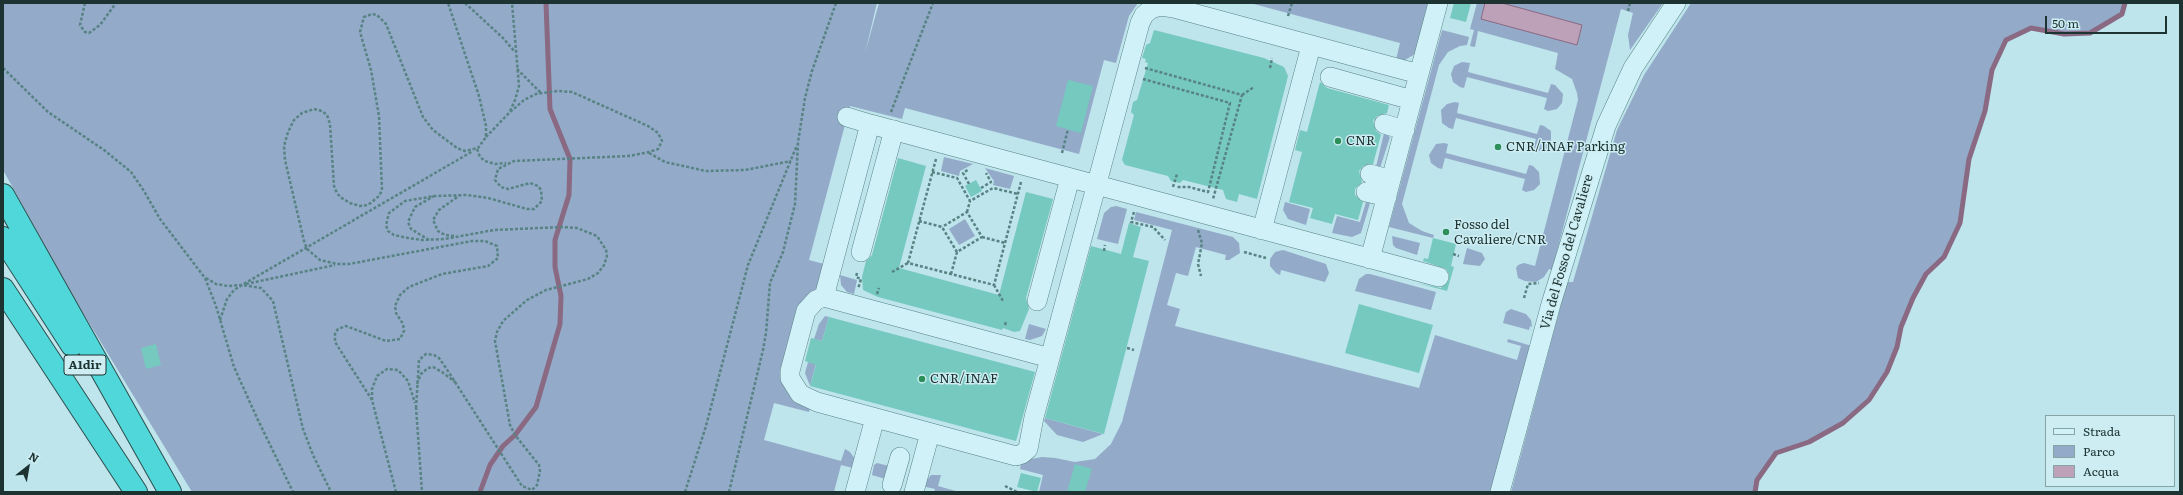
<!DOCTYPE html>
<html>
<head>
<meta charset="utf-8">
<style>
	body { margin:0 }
	#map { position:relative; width:2183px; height:495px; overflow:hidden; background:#bee4ec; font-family:Literata,serif }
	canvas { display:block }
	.frame { position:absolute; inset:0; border:4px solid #1c3331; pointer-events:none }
	.legend { position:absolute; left:2045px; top:415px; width:130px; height:72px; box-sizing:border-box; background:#cdedf3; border:1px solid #86a3a5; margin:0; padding:5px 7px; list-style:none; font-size:12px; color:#1c3331 }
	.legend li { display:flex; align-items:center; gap:8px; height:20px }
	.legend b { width:20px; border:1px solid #86a3a5 }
	.north { position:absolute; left:8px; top:447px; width:40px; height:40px; -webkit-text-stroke:3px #cdedf3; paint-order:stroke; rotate:31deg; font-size:11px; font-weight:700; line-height:16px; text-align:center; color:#1c3331 }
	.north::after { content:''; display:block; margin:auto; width:14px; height:18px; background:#1c3331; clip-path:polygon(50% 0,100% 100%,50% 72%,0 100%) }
	.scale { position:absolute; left:2045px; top:16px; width:122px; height:18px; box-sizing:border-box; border:2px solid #1c3331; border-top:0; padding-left:5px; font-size:12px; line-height:14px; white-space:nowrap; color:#1c3331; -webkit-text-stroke:3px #cdedf3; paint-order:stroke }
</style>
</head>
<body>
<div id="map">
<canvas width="2183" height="495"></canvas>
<div class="frame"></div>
<ul class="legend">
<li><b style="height:5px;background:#d0f1f7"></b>Strada</li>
<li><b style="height:11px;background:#93aac9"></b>Parco</li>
<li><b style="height:11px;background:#bda1b9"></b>Acqua</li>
</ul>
<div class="north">N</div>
<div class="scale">50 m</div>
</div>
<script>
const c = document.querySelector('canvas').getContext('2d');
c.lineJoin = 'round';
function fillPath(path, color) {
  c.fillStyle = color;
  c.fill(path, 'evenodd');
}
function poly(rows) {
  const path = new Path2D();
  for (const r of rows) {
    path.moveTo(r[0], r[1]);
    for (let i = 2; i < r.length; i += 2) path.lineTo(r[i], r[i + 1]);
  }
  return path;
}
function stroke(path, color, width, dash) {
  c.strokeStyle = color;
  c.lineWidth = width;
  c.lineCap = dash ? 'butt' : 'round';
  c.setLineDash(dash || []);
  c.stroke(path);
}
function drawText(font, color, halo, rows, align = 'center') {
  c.font = font + ' Literata,serif';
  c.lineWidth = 3;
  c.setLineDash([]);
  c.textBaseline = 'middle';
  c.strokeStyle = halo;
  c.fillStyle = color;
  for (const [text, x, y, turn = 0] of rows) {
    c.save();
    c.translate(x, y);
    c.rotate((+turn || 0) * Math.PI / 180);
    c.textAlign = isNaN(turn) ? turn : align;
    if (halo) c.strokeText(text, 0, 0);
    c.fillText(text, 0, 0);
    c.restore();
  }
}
fillPath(poly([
	[3,3,877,3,865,53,879,3,1138,3,1129,16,1116,63,1104,60,1079,154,905,108,902,119,850,106,809,260,824,264,817,288,813,292,784,365,810,407,809,412,774,403,764,440,841,461,845,449,850,452,855,459,853,468,841,465,834,492,192,492,77,303,3,170],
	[1250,3,1431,3,1415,54,1405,60,1396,60,1400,43],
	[1477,3,1663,3,1630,50,1628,35,1633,13,1621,9,1552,270,1549,269,1544,277,1536,282,1525,281,1518,278,1516,268,1518,265,1524,263,1535,266,1578,100,1577,93,1572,79,1555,69,1558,53,1478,31,1475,47,1470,46,1474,30,1470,29],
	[1691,3,2125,3,2122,14,2090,33,2064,34,2031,28,2006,40,1992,70,1985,111,1969,159,1960,223,1944,257,1926,274,1913,298,1901,327,1897,347,1887,372,1869,400,1843,423,1809,442,1776,453,1757,480,1755,492,1511,492,1567,282,1573,282,1617,130,1644,75],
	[1442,30,1469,37,1467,45,1460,46,1448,52,1439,65,1402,204,1409,223,1422,231,1434,235,1433,238,1389,227],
	[1462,62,1470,63,1468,72,1548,93,1551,84,1555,85,1563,94,1562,103,1557,109,1548,111,1544,109,1547,98,1467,77,1464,88,1460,87,1453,82,1451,74,1454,66],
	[1455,102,1459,103,1457,113,1537,134,1540,125,1544,126,1551,131,1551,144,1546,150,1537,151,1533,150,1536,139,1456,118,1453,129,1449,128,1442,123,1441,110,1447,104],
	[1384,133,1390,137,1380,168,1376,167],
	[1444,143,1448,144,1446,153,1526,174,1529,165,1533,166,1539,172,1540,184,1534,190,1526,192,1522,190,1525,179,1445,158,1442,169,1438,168,1431,163,1429,155,1436,144],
	[944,157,973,164,960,171,959,176,941,171],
	[985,168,1014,176,1010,189,993,185,994,181],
	[1285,202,1310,209,1306,225,1288,219,1283,210],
	[1366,202,1370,203,1361,233,1352,237,1332,233,1337,216,1360,222],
	[1116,206,1127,209,1118,244,1097,239,1104,213,1111,207],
	[1136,212,1233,237,1239,243,1240,253,1229,260,1225,260,1226,255,1196,247,1188,276,1176,273,1167,305,1180,309,1175,326,1419,388,1435,335,1517,360,1521,346,1507,342,1508,339,1532,346,1494,492,1039,492,1043,475,1020,469,1021,464,1031,459,1042,457,1055,458,1075,462,1095,459,1111,444,1122,422,1172,230,1134,220],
	[965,219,975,236,959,245,949,229],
	[1392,236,1420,243,1417,255,1396,248,1393,245],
	[1467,248,1482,253,1485,259,1480,266,1463,264],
	[1283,250,1326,264,1329,273,1325,282,1281,270,1280,275,1276,273,1270,266,1270,259,1275,252],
	[1366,274,1370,274,1436,292,1431,310,1355,291,1359,279],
	[840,275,857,280,854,294,847,292,841,285],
	[1511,309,1526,314,1531,320,1532,327,1530,326,1529,330,1503,323,1506,312],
	[825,316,829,317,822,341,814,339,819,324],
	[1029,324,1046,329,1042,336,1030,340,1025,339],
	[808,362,816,364,810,386,805,373],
	[1045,418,1103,434,1083,442,1057,435,1044,421],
	[877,463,893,467,889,480,872,475,874,465],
	[931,475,941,475,938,486,959,492,934,492,935,489,922,486]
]), '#93aac9');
const water = poly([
	[1485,3,1502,3,1582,25,1577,45,1481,19,1485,3]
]);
fillPath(water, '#bda1b9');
stroke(water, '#8a6983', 1);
stroke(poly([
	[480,492,490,465,503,446,515,435,536,407,560,324,561,296,555,267,555,240,569,195,570,159,550,109,546,3],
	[1755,492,1757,480,1776,453,1809,442,1843,423,1869,400,1887,372,1897,347,1901,327,1913,298,1926,274,1944,257,1960,223,1969,159,1985,111,1992,70,2006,40,2031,28,2064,34,2090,33,2122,14,2125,3]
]), '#8a6983', 5);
fillPath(poly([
	[1454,3,1471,3,1466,22,1450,18],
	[1154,30,1264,58,1284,67,1288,76,1257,199,1239,194,1237,202,1226,199,1223,190,1183,180,1180,183,1171,181,1168,176,1125,165,1122,160,1134,115,1131,112,1133,102,1137,100,1148,63,1145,62,1146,59,1142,58,1146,45,1150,43],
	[1068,80,1093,86,1081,133,1056,126],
	[1320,82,1327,88,1389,105,1387,113,1377,116,1373,121,1376,131,1381,135,1373,164,1363,166,1359,171,1362,182,1355,189,1355,195,1363,202,1358,220,1335,214,1332,224,1310,218,1313,208,1289,202,1302,152,1295,150,1300,130,1307,132],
	[898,158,926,166,899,268,999,295,1026,192,1053,199,1026,298,1029,309,1020,331,1014,332,1003,328,1002,330,878,297,863,290,862,277,866,261,872,255],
	[976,180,982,191,971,197,965,186],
	[1129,223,1141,227,1133,257,1149,261,1104,434,1045,418,1091,246,1121,254],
	[1433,238,1456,244,1451,266,1454,267,1447,291,1417,283,1441,288,1449,280,1449,274,1446,269,1423,261,1424,258,1428,259],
	[1359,304,1433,325,1419,373,1345,353],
	[829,317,1035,372,1016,441,810,386,816,365,805,361,811,338,822,341],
	[156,344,161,365,146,369,141,348],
	[1075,464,1092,469,1085,492,1067,492],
	[1021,473,1041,478,1037,492,1017,487]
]), '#75c9be');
const minor = poly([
	[1419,74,1438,3],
	[1330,77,1412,100],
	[847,117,870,124],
	[1384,124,1405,130],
	[1370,174,1391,180],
	[1366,192,1387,197],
	[1262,230,1311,46],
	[861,252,894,130],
	[824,297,870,124,1439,277],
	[1037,301,1070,178],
	[1050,358,824,297,816,300,806,311,790,371,790,378,800,394,817,402,1016,456,1022,454,1028,449,1034,417,1050,358,1140,23,1144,15,1151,9,1161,6,1174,8,1419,74,1370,259],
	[892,485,900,457],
	[855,492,875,418],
	[914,492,930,433],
	[1500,492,1551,304,1606,126,1633,68,1676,3]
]);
const highway = poly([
	[3,195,170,492],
	[3,238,72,345],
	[3,289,136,492]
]);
stroke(minor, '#578383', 20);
stroke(highway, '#2c504e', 24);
stroke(poly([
	[85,3,80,25,85,32,89,33,100,25,116,3],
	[465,3,503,38,515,52],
	[1628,11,1630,3],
	[1288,16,1292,3],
	[3,68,48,112,104,150,131,172,144,191,160,219,205,278,216,306,234,367,257,418,293,492],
	[1145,68,1242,95,1213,199],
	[1270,68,1272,58],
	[517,69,541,93],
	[1143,79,1230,103,1208,192,1189,187,1177,187],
	[1242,95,1254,87],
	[510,111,515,100,519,86,512,3],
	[891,112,933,3],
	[477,149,480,157,485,161,495,164,506,163],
	[649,153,665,162,706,171,745,170,791,161],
	[1062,153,1068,129],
	[936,159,908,263,994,285,1021,182],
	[932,172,957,178,970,201,993,188,1018,194],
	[969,184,963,173,969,169],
	[1173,187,1177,174],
	[981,188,991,182,986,173],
	[967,212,970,201],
	[1134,212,1131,222,1153,227,1165,240],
	[919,221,942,227,957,252,982,237,967,212,942,227],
	[1198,230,1202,243,1198,264,1201,276],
	[454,236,445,235,438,231,433,220,439,210,460,195],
	[982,237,1005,243],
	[429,240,411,229,408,222,415,207,434,196],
	[1104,251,1105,245],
	[1244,252,1266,258],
	[1453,254,1459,256],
	[892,272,908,263],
	[857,273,856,277,861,279,858,289],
	[951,274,957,252],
	[206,278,216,284,228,286,242,285,473,151],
	[246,284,335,265],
	[994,285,1003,301],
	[877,294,879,288],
	[1524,298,1528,284,1539,283],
	[220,320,227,299,234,290,242,285,261,288,273,301,303,429,313,455,331,492],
	[1005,325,1006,322],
	[1127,348,1134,350],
	[417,384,421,374,428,368,433,367,442,372,455,382],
	[372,400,335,342,335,334,338,329,346,326,386,341,400,339,404,331,403,324,396,313,395,306,400,295,409,287,442,274,488,266,498,258,497,246,485,241,472,241,349,264,337,264,320,260,307,249,304,241,285,160,284,146,288,132,294,120,302,113,314,109,322,111,327,115,330,124,334,186,336,191,340,197,350,203,360,206,368,205,379,196,382,190,379,116,371,70,360,32,364,17,372,14,377,15,386,24,423,117,433,130,457,148,465,151,478,148,486,137,486,126,479,96,448,3],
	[416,407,422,492],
	[416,408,419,360,426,354,434,355,439,358,446,368,522,486,532,490,537,485,540,471,539,465,515,435,510,425,495,341,497,332,503,321,527,300,546,290,588,279,598,273,604,265,607,256,606,250,597,236,577,228,563,227,494,230,445,239,422,240,408,238,394,235,388,231,386,225,389,213,405,201,435,196,467,195,488,198,527,209,534,209,542,201,541,190,538,186,530,183,508,189,501,187,495,180,498,169,514,161,629,156,649,152,658,149,662,141,658,133,648,126,572,92,558,91,536,94,524,100,509,113,486,137],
	[1005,486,1017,492],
	[396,492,372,400,372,389,377,376,387,369,398,370,408,381,415,403],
	[685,492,706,426,748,265,797,145],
	[729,492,763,350,766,333,770,283,783,252,795,204,798,142,805,98,812,71,836,3]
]), '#578383', 2.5, [3, 2]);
stroke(minor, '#d0f1f7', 19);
stroke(highway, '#50d7da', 22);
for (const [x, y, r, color] of [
	[1338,141,4,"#2a8f58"],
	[1498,147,4,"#2a8f58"],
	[1446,232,4,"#2a8f58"],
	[922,379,4,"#2a8f58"]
]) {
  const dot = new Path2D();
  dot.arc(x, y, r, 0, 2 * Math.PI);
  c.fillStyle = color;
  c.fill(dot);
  stroke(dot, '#cdedf3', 1.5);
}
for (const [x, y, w] of [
	[85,365,42]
]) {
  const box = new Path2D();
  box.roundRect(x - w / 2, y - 10, w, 20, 3);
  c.fillStyle = '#cdedf3';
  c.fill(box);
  stroke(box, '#1c3331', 1);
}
drawText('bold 12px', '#1c3331', null, [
	["A1dir",85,365]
]);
drawText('13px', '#1c3331', '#cdedf3', [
	["CNR",1346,141],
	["CNR/INAF Parking",1506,147],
	["Fosso del",1454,225],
	["Cavaliere/CNR",1454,240],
	["CNR/INAF",930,379]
], 'left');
drawText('13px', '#1c3331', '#cdedf3', [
	["Via del Fosso del Cavaliere",1567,252,-74]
]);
</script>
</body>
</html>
